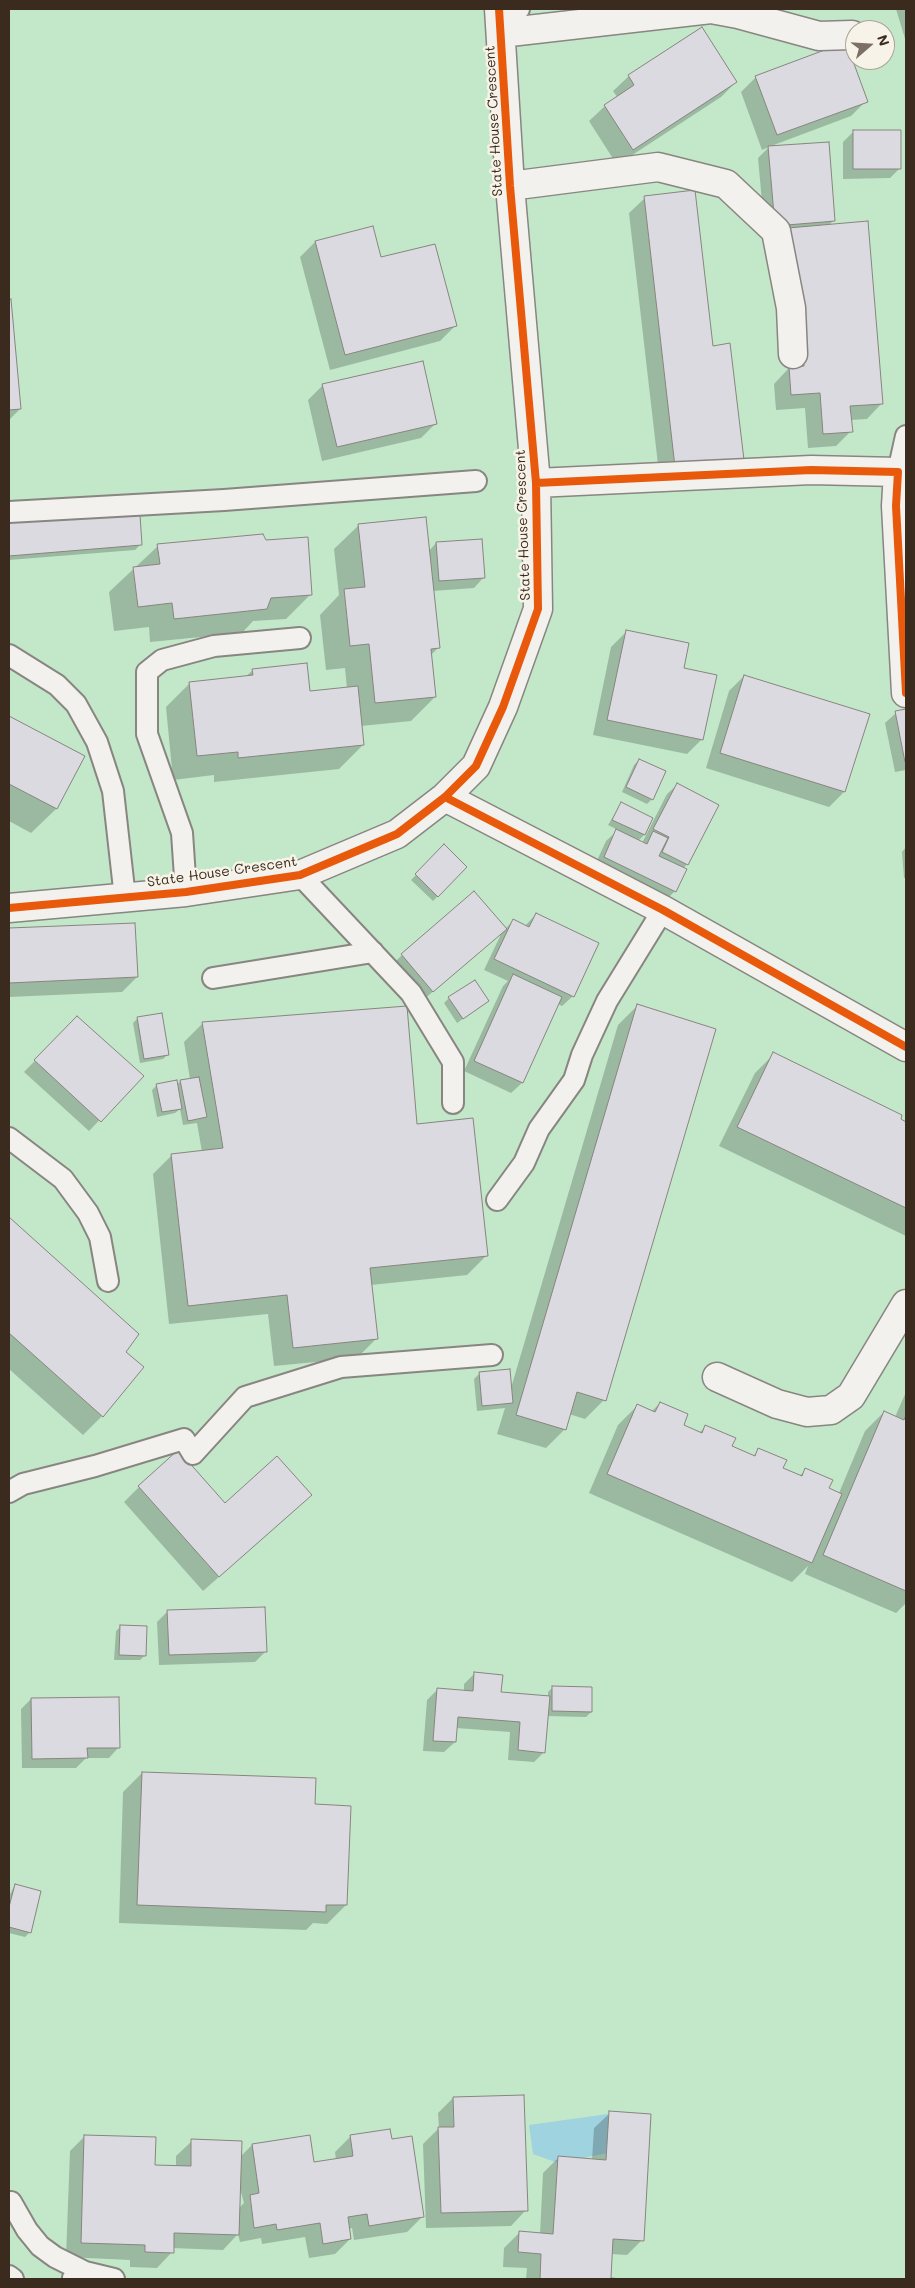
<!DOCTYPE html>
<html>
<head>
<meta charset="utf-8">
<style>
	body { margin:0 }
	#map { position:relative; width:915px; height:2288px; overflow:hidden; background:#f4f2ec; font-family:Mali,sans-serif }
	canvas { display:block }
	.frame { position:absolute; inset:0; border:10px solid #3b2a1e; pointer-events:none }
	.north { position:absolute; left:845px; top:20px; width:50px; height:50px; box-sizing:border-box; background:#f7f3e8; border:1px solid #aca397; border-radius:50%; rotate:71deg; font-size:14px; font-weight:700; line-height:20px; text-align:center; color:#3b2a1e }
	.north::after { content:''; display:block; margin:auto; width:18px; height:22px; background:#7c7066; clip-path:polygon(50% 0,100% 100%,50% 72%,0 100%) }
</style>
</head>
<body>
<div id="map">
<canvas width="915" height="2288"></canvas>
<div class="frame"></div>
<div class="north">N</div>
</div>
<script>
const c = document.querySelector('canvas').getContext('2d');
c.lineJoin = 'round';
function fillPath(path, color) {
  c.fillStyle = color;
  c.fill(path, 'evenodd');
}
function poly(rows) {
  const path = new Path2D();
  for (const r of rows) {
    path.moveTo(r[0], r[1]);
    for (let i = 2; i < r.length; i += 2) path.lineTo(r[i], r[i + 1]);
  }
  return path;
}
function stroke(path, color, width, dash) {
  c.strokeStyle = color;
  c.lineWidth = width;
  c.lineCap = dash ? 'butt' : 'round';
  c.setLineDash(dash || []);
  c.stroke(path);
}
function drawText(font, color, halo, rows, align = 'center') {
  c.font = font + ' Mali,sans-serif';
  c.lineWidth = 5;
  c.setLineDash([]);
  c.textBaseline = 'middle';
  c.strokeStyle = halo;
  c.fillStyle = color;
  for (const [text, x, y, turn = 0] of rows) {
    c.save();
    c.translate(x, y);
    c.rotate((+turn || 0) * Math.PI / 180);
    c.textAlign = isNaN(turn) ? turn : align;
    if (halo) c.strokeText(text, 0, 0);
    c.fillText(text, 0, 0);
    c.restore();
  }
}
fillPath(poly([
	[9,9,906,9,906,2279,9,2279],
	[855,30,885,30,885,60,855,60]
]), '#c2e8c9');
fillPath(poly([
	[608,2114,608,2153,558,2163,533,2154,529,2125]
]), '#9fd3df');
fillPath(poly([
	[896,9,906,9,906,42],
	[702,28,736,82,721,97,617,165,589,121,605,106,618,98,613,91,629,76],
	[756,77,866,101,851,116,771,146,834,220,829,225,882,403,867,419,850,420,851,431,836,446,808,448,805,408,776,410,774,384,788,369,773,244,765,235,758,158,769,147,762,150,741,92],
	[853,132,900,168,890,178,843,179,843,142],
	[645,198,711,347,742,460,660,482,629,213],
	[315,242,455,326,440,341,330,370,300,257],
	[10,301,20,409,9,420,9,301],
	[323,385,436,423,421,438,322,461,308,400],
	[131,517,140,545,135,550,9,560,9,520],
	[359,525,429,551,436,543,484,577,474,588,433,591,438,648,431,655,435,697,411,721,361,726,363,745,339,769,214,782,214,775,173,780,166,707,190,683,245,677,253,670,309,693,347,689,345,668,326,670,320,615,339,595,334,549],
	[266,541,311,594,286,619,253,621,242,633,150,642,149,627,114,631,109,592,158,546],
	[626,632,682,669,702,739,687,754,593,735,611,647],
	[744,676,868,715,844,792,829,807,706,768,729,691],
	[906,711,906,770,895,772,885,723,896,713],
	[9,717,83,756,56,809,31,833,9,821],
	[639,760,652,799,647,804,622,792,634,765],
	[678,784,687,864,683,869,675,891,665,901,594,867,606,841,618,830,608,825,621,804,651,818,644,835,638,841,642,843,667,794],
	[444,846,466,867,433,901,411,880],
	[906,847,906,878,904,878,902,852],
	[536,914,573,996,562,1006,558,1004,522,1083,511,1093,464,1071,503,986,508,981,484,970,502,932,422,1001,392,965,402,955,505,929,513,921,525,926],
	[134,924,137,977,122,992,9,997,9,930],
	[449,998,488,1001,457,1023,444,1003],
	[637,1006,604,1400,585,1419,569,1414,565,1429,546,1448,497,1434,505,1408,477,1411,474,1379,479,1374,511,1388,618,1025],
	[77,1018,142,1076,89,1131,24,1072],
	[138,1018,168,1054,163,1059,140,1063,133,1023],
	[203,1023,415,1125,486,1256,467,1275,371,1285,376,1339,357,1358,274,1366,268,1314,169,1324,153,1174,172,1155,202,1152,197,1123,183,1125,180,1109,175,1113,157,1117,152,1090,157,1085,176,1085,181,1081,190,1079,184,1042],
	[774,1054,906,1123,906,1236,719,1146,755,1073],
	[9,1218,137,1334,124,1352,102,1416,83,1435,9,1369],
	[906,1392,906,1603,896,1613,805,1574,808,1566,792,1582,589,1493,618,1425,637,1406,651,1412,660,1403,682,1425,699,1433,706,1426,730,1446,753,1456,759,1450,781,1469,799,1476,806,1470,828,1488,839,1493,865,1431,884,1412,895,1417],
	[139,1487,225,1504,295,1510,203,1591,124,1502],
	[168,1611,265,1652,255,1662,159,1665,157,1622],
	[121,1626,145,1655,140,1660,114,1660,116,1631],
	[475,1673,500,1693,548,1697,548,1692,553,1687,591,1712,586,1717,547,1716,544,1752,534,1762,508,1760,510,1732,456,1728,455,1742,444,1752,423,1751,427,1700,438,1689,464,1692,464,1684],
	[31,1699,119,1747,109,1758,86,1758,76,1768,22,1768,21,1709],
	[142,1773,314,1805,346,1905,327,1924,313,1923,306,1930,119,1923,123,1792],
	[15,1885,30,1932,25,1937,9,1933,9,1896],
	[453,2098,526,2210,511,2226,426,2228,423,2144,439,2128,438,2113],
	[610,2113,642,2240,627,2255,611,2254,609,2279,526,2279,527,2268,503,2267,504,2248,519,2233,540,2234,543,2173,558,2158,592,2160,594,2128],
	[85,2136,154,2167,176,2167,176,2156,192,2141,240,2157,252,2145,313,2163,336,2160,335,2152,350,2137,391,2140,422,2217,407,2232,354,2240,352,2228,348,2229,350,2239,335,2254,309,2258,305,2237,262,2244,261,2238,240,2242,238,2234,223,2250,172,2248,172,2252,157,2268,130,2267,130,2260,66,2257,70,2151],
	[239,2185,244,2203,239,2208]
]), '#0003');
const building = poly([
	[702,27,737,82,633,150,604,105,634,85,628,75,702,27],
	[846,42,868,102,777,135,755,76,846,42],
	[853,130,901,130,901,169,853,169,853,130],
	[829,142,835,221,775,226,768,146,829,142],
	[695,190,713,346,730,343,744,460,675,467,644,196,695,190],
	[868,221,883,404,850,406,853,432,823,434,820,393,791,395,789,367,804,366,788,228,868,221],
	[373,226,381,257,435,244,457,326,345,355,315,241,373,226],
	[11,299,21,409,9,410,9,300,11,299],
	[423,361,437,424,337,447,322,384,423,361],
	[132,509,132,516,140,515,142,545,9,556,9,519,132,509],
	[426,517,440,648,431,649,436,697,375,703,369,644,350,646,344,589,365,587,358,524,426,517],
	[263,534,266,540,308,537,312,595,271,598,267,609,174,619,172,603,138,607,133,567,160,564,157,544,263,534],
	[482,539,485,578,439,581,436,542,482,539],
	[626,630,689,643,684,668,717,675,703,740,607,720,626,630],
	[307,663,310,691,358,686,364,745,238,758,238,752,197,756,189,682,253,675,252,669,307,663],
	[744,675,870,714,845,792,720,753,744,675],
	[906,709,906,762,905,762,895,711,906,709],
	[9,716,85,756,57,809,9,784,9,716],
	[639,759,666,771,653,800,626,787,639,759],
	[677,783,719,805,688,865,662,852,669,837,653,829,677,783],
	[621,802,653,818,645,835,612,820,621,802],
	[616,829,647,844,653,831,668,838,659,856,687,869,676,892,604,857,616,829],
	[444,844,467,867,438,897,415,874,444,844],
	[474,891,507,929,433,992,401,954,474,891],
	[536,913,599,943,574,997,494,959,513,919,529,927,536,913],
	[135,923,138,977,9,983,9,928,135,923],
	[513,974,562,997,523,1083,474,1061,513,974],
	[475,980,489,1001,463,1019,448,997,475,980],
	[637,1004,716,1029,606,1401,577,1392,566,1430,516,1415,637,1004],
	[407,1006,417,1124,473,1118,488,1256,370,1268,378,1339,293,1348,287,1295,188,1306,171,1154,223,1148,202,1022,407,1006],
	[162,1013,169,1055,144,1059,137,1017,162,1013],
	[77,1016,144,1076,101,1122,34,1060,77,1016],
	[773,1052,902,1115,901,1119,906,1122,906,1208,737,1127,773,1052],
	[199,1077,207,1117,188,1121,180,1080,199,1077],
	[177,1080,182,1109,162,1112,156,1084,177,1080],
	[9,1217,139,1334,126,1352,144,1367,103,1417,9,1333,9,1217],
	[510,1369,513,1403,482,1406,479,1372,510,1369],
	[660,1402,688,1414,684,1425,702,1433,705,1425,736,1438,732,1446,755,1456,758,1448,787,1460,783,1468,802,1476,805,1468,833,1480,829,1488,842,1494,812,1563,607,1474,637,1404,655,1412,660,1402],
	[884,1411,904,1420,906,1415,906,1591,823,1555,884,1411],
	[178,1450,225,1503,277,1456,312,1495,219,1577,138,1486,178,1450],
	[265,1607,267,1652,169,1655,167,1610,265,1607],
	[120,1625,147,1626,146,1656,119,1655,120,1625],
	[474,1672,503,1675,501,1692,550,1696,545,1753,518,1750,520,1722,458,1717,456,1742,433,1741,437,1688,473,1691,474,1672],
	[552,1686,592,1687,592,1712,552,1711,552,1686],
	[119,1697,120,1748,87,1748,88,1758,32,1759,31,1698,119,1697],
	[142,1772,316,1778,315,1804,351,1806,347,1905,326,1905,326,1912,137,1905,142,1772],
	[15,1884,41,1891,31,1933,9,1927,9,1907,15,1884],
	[524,2095,528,2211,441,2213,438,2127,454,2127,453,2097,524,2095],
	[609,2111,651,2114,644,2241,613,2239,611,2278,622,2279,540,2279,541,2254,518,2252,519,2231,553,2234,558,2156,606,2160,609,2111],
	[390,2129,392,2139,412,2136,424,2217,369,2226,367,2214,348,2217,351,2239,323,2244,320,2223,277,2230,276,2224,254,2228,250,2195,259,2193,252,2144,310,2135,314,2162,353,2156,350,2135,390,2129],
	[84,2135,156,2137,155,2165,191,2166,191,2139,242,2141,239,2235,174,2233,174,2253,145,2252,145,2245,81,2243,84,2135]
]);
fillPath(building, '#dbdae1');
stroke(building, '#898580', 1);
const service = poly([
	[500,16,519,9],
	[898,472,906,436],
	[9,512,224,500,476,481],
	[9,655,57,685,76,704,97,742,113,791,125,898],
	[300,875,411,993,453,1062,453,1103],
	[186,892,182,833,147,734,147,672,162,660,214,646,300,638],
	[213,978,373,952],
	[9,1138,63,1179,88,1213,100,1237,108,1281],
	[497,1200,524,1163,539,1129,574,1080,582,1055,607,1001,663,910],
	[9,1492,23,1484,95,1466,184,1439,193,1454,245,1397,341,1367,492,1355],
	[11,2202,27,2230,40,2246,55,2257,85,2272],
	[9,2276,13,2279],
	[73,2278,85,2272,114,2279]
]);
const minor = poly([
	[501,33,711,9,738,14,819,36,852,35],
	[510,186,658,167,726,184,776,231,791,308,793,354],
	[536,483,811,470,898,472,896,506,906,693],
	[445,797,663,910,906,1047],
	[9,908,186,892,300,875,397,834,445,797,476,766,503,707,538,609,536,483,510,186,499,9],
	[717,1377,777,1404,807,1412,831,1410,851,1396,906,1304]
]);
stroke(service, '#898580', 24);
stroke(minor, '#898580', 31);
stroke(service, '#f2f1ed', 20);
stroke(minor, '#f2f1ed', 28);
stroke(poly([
	[536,483,811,470,898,472,896,506,906,693],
	[445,797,663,910,906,1047],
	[9,908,186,892,300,875,397,834,445,797,476,766,503,707,538,609,536,483,510,186,499,9]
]), '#e8590c', 8);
drawText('14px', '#3b2a1e', '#f7f3e8', [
	["State House Crescent",494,121,-93],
	["State House Crescent",523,525,-92],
	["State House Crescent",222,872,-8]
]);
</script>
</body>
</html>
